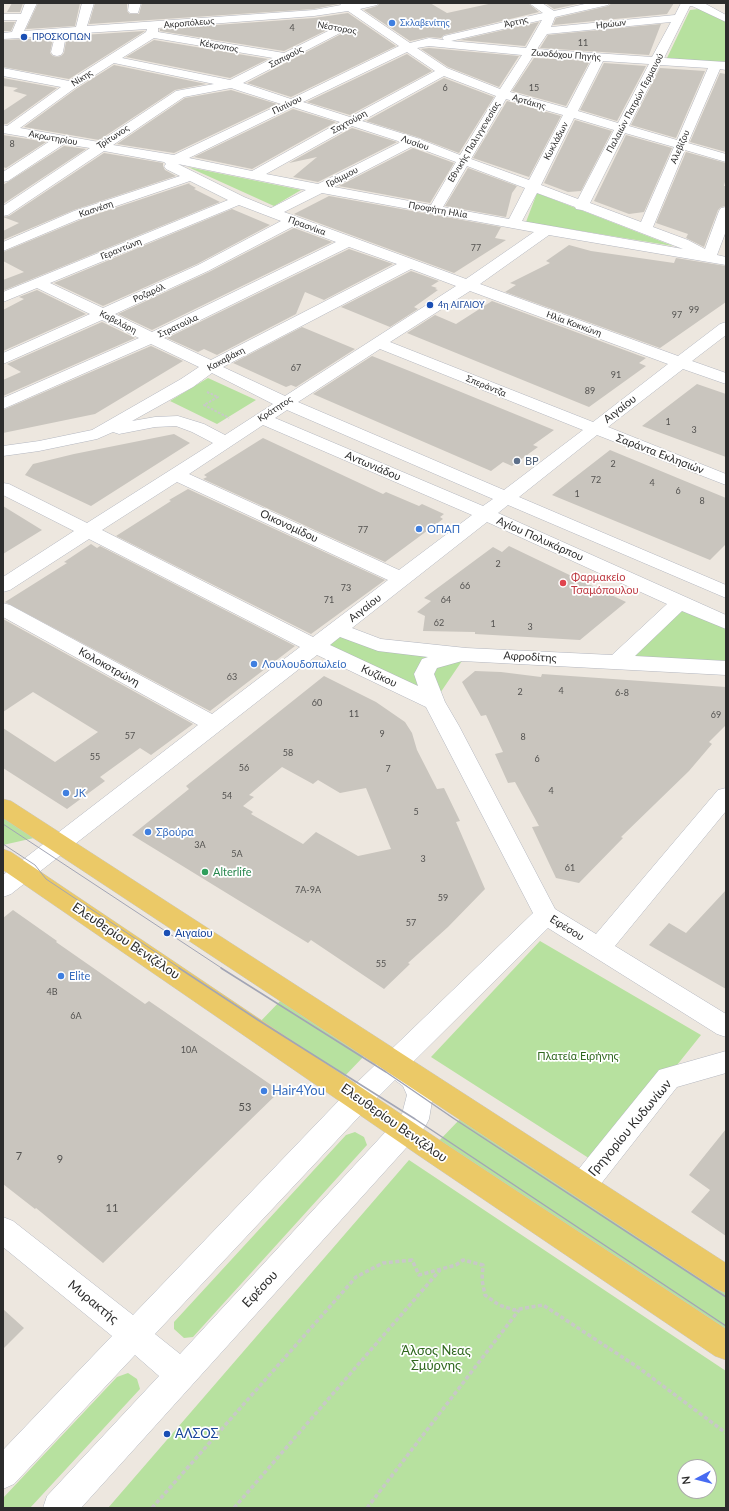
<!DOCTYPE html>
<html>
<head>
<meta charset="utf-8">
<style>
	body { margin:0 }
	#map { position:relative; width:729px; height:1511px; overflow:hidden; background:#ede7df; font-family:Lato,sans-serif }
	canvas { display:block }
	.frame { position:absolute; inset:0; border:4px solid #2c2c2c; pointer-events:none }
	.north { position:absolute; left:677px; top:1459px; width:40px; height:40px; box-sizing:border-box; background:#fff; border:1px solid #ababab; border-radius:50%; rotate:263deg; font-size:11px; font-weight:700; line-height:16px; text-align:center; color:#2c2c2c }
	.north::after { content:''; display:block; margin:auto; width:14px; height:18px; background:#476bf2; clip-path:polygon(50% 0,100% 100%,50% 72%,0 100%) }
</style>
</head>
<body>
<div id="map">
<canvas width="729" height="1511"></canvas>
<div class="frame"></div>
<div class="north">N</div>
</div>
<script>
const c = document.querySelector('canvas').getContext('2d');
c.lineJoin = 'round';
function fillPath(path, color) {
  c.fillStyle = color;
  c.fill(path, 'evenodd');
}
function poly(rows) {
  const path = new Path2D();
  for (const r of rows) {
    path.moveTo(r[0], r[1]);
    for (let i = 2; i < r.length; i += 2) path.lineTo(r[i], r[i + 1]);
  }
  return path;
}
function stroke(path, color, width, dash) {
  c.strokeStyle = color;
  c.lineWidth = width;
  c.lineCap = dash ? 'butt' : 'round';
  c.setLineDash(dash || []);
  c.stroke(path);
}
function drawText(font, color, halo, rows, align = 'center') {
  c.font = font + ' Lato,sans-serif';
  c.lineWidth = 3.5;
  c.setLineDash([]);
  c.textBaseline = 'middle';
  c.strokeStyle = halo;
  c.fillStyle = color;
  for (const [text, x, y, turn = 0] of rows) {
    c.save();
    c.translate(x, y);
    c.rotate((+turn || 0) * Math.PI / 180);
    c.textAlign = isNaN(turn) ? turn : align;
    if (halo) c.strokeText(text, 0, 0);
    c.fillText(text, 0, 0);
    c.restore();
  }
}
fillPath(poly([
	[699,9,726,22,726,63,667,58,690,10],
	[188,167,252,180,301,190,274,206],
	[537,193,673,246,526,222],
	[208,378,256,400,217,424,170,401],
	[680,602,726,622,726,668,617,662],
	[337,629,361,639,466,655,434,702,315,646],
	[3,817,34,838,3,845],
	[540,941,701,1035,598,1164,431,1057],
	[283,998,366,1054,341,1080,257,1025],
	[461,1118,726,1291,726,1338,434,1146],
	[355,1132,364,1137,367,1145,193,1337,184,1338,174,1329,174,1322,346,1135],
	[409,1160,726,1371,726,1508,108,1508],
	[685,1467,709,1467,709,1491,685,1491],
	[128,1373,137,1379,140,1389,30,1508,3,1508,3,1498,117,1377]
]), '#b7e19f');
fillPath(poly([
	[12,3,23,3,20,12,7,12],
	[38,3,80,3,75,26,26,29],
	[95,3,127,3,127,11,130,14,139,14,142,3,338,4,314,9,89,24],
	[380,3,430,3,447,13,493,3,528,3,539,12,444,35,441,38,429,37,410,41,364,10,377,6],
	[545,3,582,3,554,9],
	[612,3,674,3,667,14,553,25,556,18,608,6],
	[348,13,396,46,291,97,247,83,345,32,348,29,345,26,335,26,284,51,160,31,160,29,314,18],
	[3,22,15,22,11,31,3,31],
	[539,22,525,46,460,40],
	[661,24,649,55,540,48,548,35],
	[145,31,69,79,3,67,3,40,53,38,50,53,53,56,57,57,61,56,64,53,67,36],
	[154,40,268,59,230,78,126,57],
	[429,48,519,56,499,87,448,67,421,49],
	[407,54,432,71,350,115,307,102],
	[534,58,590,61,566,106,512,91],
	[604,63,646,66,617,121,580,110],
	[114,65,206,84,175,90,99,140,24,127,76,89],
	[660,68,705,71,676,138,631,125],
	[720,73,726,74,726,152,690,142],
	[3,78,57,88,7,124,3,124,3,111,27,95,13,91,18,88,3,86],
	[444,78,494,97,459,153,417,137,366,121],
	[231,90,277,104,174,153,117,144,185,98],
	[507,101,561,116,529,177,473,158],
	[293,109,336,122,252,169,194,157],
	[575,120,612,131,581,191,568,192,544,183],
	[352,128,397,142,318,182,293,177,317,157,289,163],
	[3,135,46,142,6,168,3,167],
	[626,135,672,148,644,212,629,214,594,201],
	[64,146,86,149,3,204,3,185],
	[413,148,454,163,430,203,339,186],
	[686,152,726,163,726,178,724,186,726,186,726,206,721,207,718,210,704,247,686,238,688,234,656,223],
	[104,153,163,163,163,166,165,170,176,176,74,210,3,240,3,231,19,223,3,217,9,216],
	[468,168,517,186,512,193,506,217,445,206],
	[190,183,189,184,196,188,194,189,220,202,5,290,3,289,3,280,24,272,3,261,3,252,85,218],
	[329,196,501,227,495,238,506,240,454,273,294,214],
	[232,209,270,225,197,264,103,306,54,283],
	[294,228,332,242,152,330,118,314,209,272],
	[569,245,591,251,674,263,676,258,726,266,726,302,660,348,505,292,516,285,510,283,550,263,546,261],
	[349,249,393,264,324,300,305,292,296,314,217,355,204,349,198,352,167,338],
	[411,271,439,281,431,286,437,288,435,289,438,290,414,307,418,309,390,327,341,307],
	[37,290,86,314,3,351,3,310,24,299,19,297],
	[492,301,646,358,639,363,646,366,589,407,407,333,435,315,456,324],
	[102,322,135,338,3,396,3,380,21,372,7,364],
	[302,327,355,349,296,387,291,385,286,387,233,363],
	[151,346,183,361,95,414,3,433,3,410],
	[372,356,412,372,554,430,533,445,538,447,512,466,503,462,491,471,313,394],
	[697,384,726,394,726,457,642,426],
	[174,434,190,443,91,506,25,475,33,464,74,454],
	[263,438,383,494,386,492,419,506,422,504,444,514,440,517,443,519,385,562,203,479,207,477,204,475],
	[610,450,726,498,726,544,710,560,552,495],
	[188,489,385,580,311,634,116,536,171,501,169,500],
	[3,506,42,530,3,554],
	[91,544,97,548,100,546,295,646,210,711,5,602,67,563,64,562],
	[509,546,534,558,626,602,580,640,475,634,475,632,423,631,425,616,417,612,431,601,424,598,493,547,502,552],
	[3,619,193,724,151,755,140,748,100,777,105,781,67,809,3,768,3,728,55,762,98,732,33,692,3,712],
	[475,671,501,672,541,677,542,674,726,687,726,725,709,742,712,744,689,771,621,837,623,838,579,883,556,878,532,827,539,826,515,782,508,783,495,754,503,752,486,715,481,716,462,682],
	[324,676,376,702,405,722,412,733,417,750,437,789,444,788,460,821,456,822,485,889,448,927,408,963,410,964,384,989,311,940,308,943,132,835,189,789,186,786],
	[282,767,313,784,318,780,340,793,366,788,391,849,358,856,316,832,303,844,251,814,253,812,243,806,254,797,249,795],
	[726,890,726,989,649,945,669,923,686,933],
	[13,910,57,941,56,942,145,1004,149,1001,280,1091,103,1263,36,1208,35,1209,3,1184,3,918],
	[726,1129,726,1236,691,1212,710,1190,689,1175],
	[3,1309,24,1328,3,1349]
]), '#c9c5be');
const minor = poly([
	[25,3,37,3,24,31,76,27,82,3,94,3,87,26,314,10,341,5,339,3,379,3,377,5,360,9,410,43,429,38,444,40,442,38,444,36,543,13,529,3,542,3,554,11,589,3,610,3,608,5,555,17,551,27,675,15,681,3,704,3,726,15,726,22,692,6,690,6,664,58,726,62,726,70,720,69,688,143,726,154,726,162,685,150,653,227,688,240,705,249,719,211,721,208,726,207,726,231,717,255,726,257,726,265,549,235,480,284,678,356,720,324,726,322,726,335,692,361,726,373,726,384,683,369,608,427,726,474,726,485,597,435,519,497,726,585,726,598,508,505,498,513,726,615,726,629,682,611,635,656,726,661,726,675,462,661,437,668,434,674,445,702,459,726,555,909,596,934,718,790,726,788,726,811,615,946,726,1014,726,1037,717,1034,548,928,412,1063,422,1071,433,1095,429,1119,425,1127,81,1508,43,1508,47,1496,159,1376,135,1355,14,1484,3,1489,3,1450,112,1336,3,1247,3,1217,13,1221,133,1315,348,1091,533,913,426,707,317,655,11,894,3,897,3,875,198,725,3,617,3,603,10,605,212,714,300,647,89,539,10,590,3,592,3,577,74,531,3,495,3,483,9,484,87,523,213,443,192,432,176,426,155,427,119,434,113,432,97,439,39,451,3,456,3,446,39,441,92,430,181,379,199,367,151,344,3,409,3,398,139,338,102,320,3,364,3,353,90,314,37,288,3,302,3,292,228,200,190,181,84,217,3,251,3,242,74,211,180,176,166,169,164,166,166,164,164,162,104,151,8,215,3,216,3,206,90,148,64,144,8,181,3,182,3,172,50,141,3,133,3,125,7,126,61,87,3,76,3,68,69,81,146,32,147,29,85,33,80,35,66,35,63,52,61,55,57,56,53,55,51,52,55,36,3,39,3,33,12,32,17,20,3,20,3,14,21,14,25,3],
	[348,11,399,46,291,99,243,83,344,31,346,29,344,27,336,27,284,53,158,32,158,28,314,16,348,11],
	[542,20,526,48,451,41,542,20],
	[671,22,652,57,537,49,547,34,671,22],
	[154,38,273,58,230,80,122,58,154,38],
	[429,46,522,55,500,89,447,68,417,48,429,46],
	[407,52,435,71,350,117,303,102,407,52],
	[533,56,592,60,567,108,510,92,533,56],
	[603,61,649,64,618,123,578,111,603,61],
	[114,63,214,84,176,91,99,142,20,128,75,88,114,63],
	[660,65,708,68,677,140,629,126,660,65],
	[444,76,496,96,460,155,417,138,362,121,444,76],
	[231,88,281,104,174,155,113,145,184,97,231,88],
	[506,99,563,115,529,180,471,159,506,99],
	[293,107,340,122,252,171,189,158,293,107],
	[574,118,614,130,578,199,541,185,574,118],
	[352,126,401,142,318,184,266,174,352,126],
	[625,133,674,147,641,222,590,203,625,133],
	[413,146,456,162,431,205,334,187,413,146],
	[178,164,306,190,271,208,244,197,178,164],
	[467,166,525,188,509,219,443,207,467,166],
	[322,193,534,232,466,279,284,212,322,193],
	[537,193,575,207,576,209,582,210,683,249,522,221,537,193],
	[239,205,281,221,198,265,103,308,50,283,239,205],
	[294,226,336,242,152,332,115,314,208,271,294,226],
	[349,247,397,264,211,360,164,338,349,247],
	[411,269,456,286,285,396,223,367,411,269],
	[470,291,668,364,593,422,390,342,470,291],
	[380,349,583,430,504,490,298,402,380,349],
	[212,373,273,404,225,435,204,424,178,416,155,417,132,421,193,387,212,373],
	[287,410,493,499,483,506,275,418,287,410],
	[263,425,472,515,399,570,189,474,263,425],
	[177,482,388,580,313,637,102,530,177,482],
	[487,522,667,604,612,655,466,648,381,639,352,628,487,522],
	[340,637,378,651,428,657,422,659,414,674,418,686,330,645,340,637],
	[395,1080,403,1086,407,1095,402,1114,180,1354,155,1334,368,1107,395,1080],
	[129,3,141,3,138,13,130,13,128,11,129,3],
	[726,1051,726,1073,677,1087,593,1194,583,1197,573,1194,569,1185,573,1176,659,1070,726,1051]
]);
const major = poly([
	[3,799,11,801,726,1263,726,1293,716,1289,3,818,3,799],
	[3,849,11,852,438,1139,726,1329,726,1360,715,1356,418,1155,3,870,3,849]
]);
stroke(minor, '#b3b6bf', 1);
stroke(major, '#c8c8c8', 1);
stroke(poly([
	[207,392,218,397,204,405,229,418]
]), '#c8c8c8', 2, [2.5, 1.5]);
stroke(poly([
	[152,1508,356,1277,383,1263,412,1260,419,1275,456,1265,463,1260,483,1265,482,1280,485,1295,499,1305,514,1310,543,1305,639,1368,726,1433],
	[234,1508,440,1270],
	[367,1508,519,1310]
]), '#c8c8c8', 3.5, [4, 2.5]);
fillPath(minor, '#fff');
fillPath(major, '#ebc967');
stroke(poly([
	[3,824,223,969],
	[3,844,35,865,46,879,181,969]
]), '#a2a5b5', 1);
stroke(poly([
	[179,968,258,1020,415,1119,726,1326],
	[221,968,386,1072,453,1118,726,1297]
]), '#a2a5b5', 1.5);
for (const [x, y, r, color] of [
	[392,23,4,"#3f7fe0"],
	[24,37,4,"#1a4fb4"],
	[430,305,4,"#1a4fb4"],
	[517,461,4,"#5c6f8a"],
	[419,529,4,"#3f7fe0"],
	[563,583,4,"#e0444e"],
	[254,664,4,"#3f7fe0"],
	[66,793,4,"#3f7fe0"],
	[148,832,4,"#3f7fe0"],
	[205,872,4,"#2e9e5b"],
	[167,933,4,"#1a4fb4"],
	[61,976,4,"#3f7fe0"],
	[264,1091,4,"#3f7fe0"],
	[167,1434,4,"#1a4fb4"]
]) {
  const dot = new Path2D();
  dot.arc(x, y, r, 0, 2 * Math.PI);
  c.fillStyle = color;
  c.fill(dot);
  stroke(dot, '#fff', 1.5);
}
drawText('9px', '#2c2c2c', '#fff', [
	["Άρτης",516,22,-13],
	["Ακροπόλεως",189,23,-5],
	["Ηρώων",611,24,-6],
	["Νέστορος",337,28,10],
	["Κέκροπος",219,46,10],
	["Ζωοδόχου Πηγής",566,55,4],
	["Σαπφούς",286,57,-27],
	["Νίκης",82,78,-33],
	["Αρτάκης",529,102,16],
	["Παλαιών Πατρών Γερμανού",635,103,-62],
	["Πιπίνου",287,105,-26],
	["Σαχτούρη",349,122,-29],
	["Τρίτωνος",113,137,-33],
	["Ακρωτηρίου",53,138,10],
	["Κυκλάδων",556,141,-62],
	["Εθνικής Παλιγγενεσίας",474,142,-59],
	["Λυσίου",415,143,19],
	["Αλεβίζου",680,147,-67],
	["Γράμμου",342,177,-27],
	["Κασνέση",96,209,-19],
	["Προφήτη Ηλία",438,210,10],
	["Πρασνίκα",307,226,20],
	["Γεραντώνη",121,249,-22],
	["Ροζαρόλ",149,293,-24],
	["Καβελάρη",118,322,27],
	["Ηλία Κοκκώνη",574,324,20],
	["Στρατούλα",178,326,-25],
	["Κακαβάκη",226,359,-28],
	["Σπεράντζα",486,386,22],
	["Κράτητος",275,409,-33]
]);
drawText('9px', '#366cbe', '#fff', [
	["Σκλαβενίτης",400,23]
], 'left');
drawText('9px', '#535250', null, [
	["4",292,28],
	["11",583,43],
	["6",445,88],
	["15",534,88],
	["8",12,144],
	["77",476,248],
	["99",694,310],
	["97",677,315],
	["67",296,368],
	["91",616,375],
	["89",590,391],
	["1",668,422],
	["3",694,430],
	["2",613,464],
	["72",596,480],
	["4",652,483],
	["6",678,491],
	["1",577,494],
	["8",702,501],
	["77",363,530],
	["2",498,564],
	["66",465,586],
	["73",346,588],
	["71",329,600],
	["64",446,600],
	["62",439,623],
	["1",493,624],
	["3",530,627],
	["63",232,677],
	["4",561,691],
	["2",520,692],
	["6-8",622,693],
	["60",317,703],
	["11",354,714],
	["69",716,715],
	["9",382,734],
	["57",130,736],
	["8",523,737],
	["58",288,753],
	["55",95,757],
	["6",537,759],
	["56",244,768],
	["7",388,769],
	["4",551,791],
	["54",227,796],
	["5",416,812],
	["3Α",200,845],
	["5Α",237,854],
	["3",423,859],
	["61",570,868],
	["7Α-9Α",308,890],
	["59",443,898],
	["57",411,923],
	["55",381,964],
	["4Β",52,992],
	["6Α",76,1016],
	["10Α",189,1050]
]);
drawText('9px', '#164399', '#fff', [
	["ΠΡΟΣΚΟΠΩΝ",32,37],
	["4η ΑΙΓΑΙΟΥ",438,305]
], 'left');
drawText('11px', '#2c2c2c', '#fff', [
	["Αιγαίου",620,409,-38],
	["Σαράντα Εκλησιών",660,454,21],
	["Αντωνιάδου",373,466,23],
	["Οικονομίδου",289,526,25],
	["Αγίου Πολυκάρπου",540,539,24],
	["Αιγαίου",365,608,-38],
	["Αφροδίτης",530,657,3],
	["Κολοκοτρώνη",109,667,29],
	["Κυζίκου",379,676,25],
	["Εφέσου",567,928,32]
]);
drawText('11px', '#4e5e75', '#fff', [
	["BP",525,461]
], 'left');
drawText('11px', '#366cbe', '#fff', [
	["ΟΠΑΠ",427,529],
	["Λουλουδοπωλείο",262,664],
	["JK",74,793],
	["Σβούρα",156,832],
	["Elite",69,976]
], 'left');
drawText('11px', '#be3a42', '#fff', [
	["Φαρμακείο",571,577],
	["Τσαμόπουλου",571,590]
], 'left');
drawText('11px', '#27864d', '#fff', [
	["Alterlife",213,872]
], 'left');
drawText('11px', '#164399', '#fff', [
	["Αιγαίου",175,933]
], 'left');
drawText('11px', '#2f671e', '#fff', [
	["Πλατεία Ειρήνης",578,1056]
]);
drawText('11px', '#535250', null, [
	["53",245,1107],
	["7",19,1156],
	["9",60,1159],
	["11",112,1208]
]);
drawText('13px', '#2c2c2c', '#fff', [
	["Ελευθερίου Βενιζέλου",126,941,34],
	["Ελευθερίου Βενιζέλου",394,1123,35],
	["Γρηγορίου Κυδωνίων",630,1128,-50],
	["Εφέσου",260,1289,-47],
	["Μυρακτής",93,1302,39]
]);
drawText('13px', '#366cbe', '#fff', [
	["Hair4You",272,1091]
], 'left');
drawText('13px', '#2f671e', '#fff', [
	["Άλσος Νεας",436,1351],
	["Σμύρνης",436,1366]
]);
drawText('13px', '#164399', '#fff', [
	["ΑΛΣΟΣ",175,1434]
], 'left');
</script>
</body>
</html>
